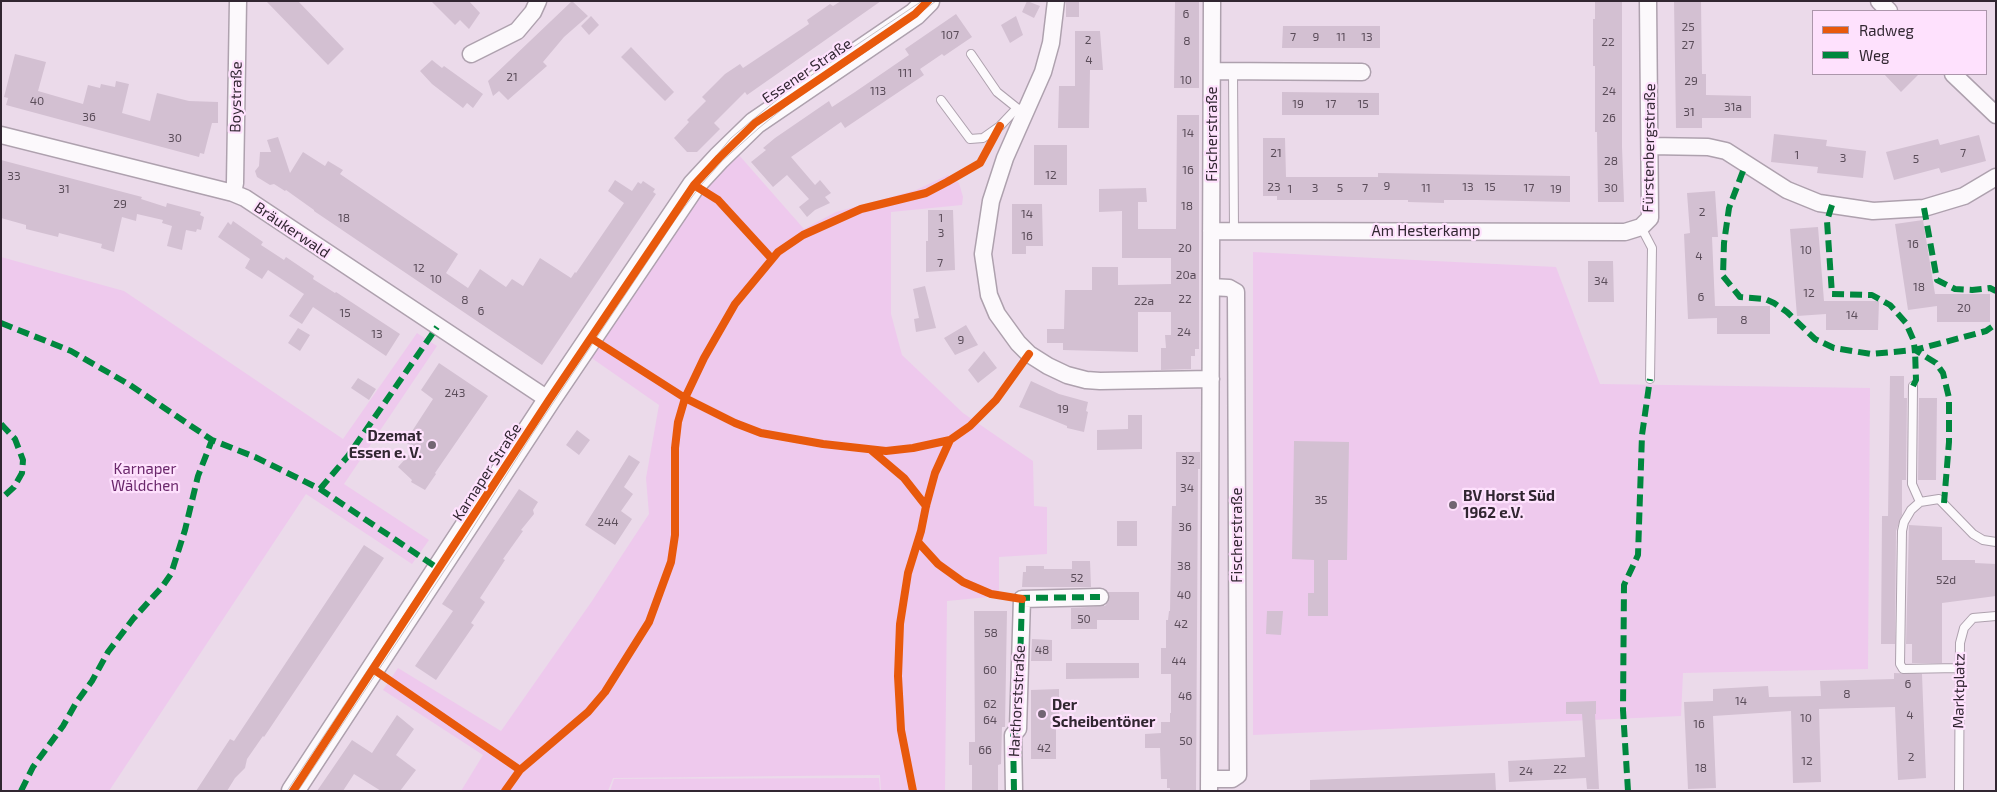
<!DOCTYPE html>
<html>
<head>
<meta charset="utf-8">
<style>
	body { margin:0 }
	#map { position:relative; width:1997px; height:792px; overflow:hidden; background:#ebdaea; font-family:"Exo 2",sans-serif }
	canvas { display:block }
	.frame { position:absolute; inset:0; border:2px solid #312631; pointer-events:none }
	.legend { position:absolute; left:1812px; top:10px; width:175px; height:65px; box-sizing:border-box; background:#fee1fd; border:1px solid #ac96ab; margin:0; padding:6px 9px; list-style:none; font-size:15px; color:#312631 }
	.legend li { display:flex; align-items:center; gap:10px; height:25px }
	.legend b { width:25px; border:1px solid #ac96ab }
</style>
</head>
<body>
<div id="map">
<canvas width="1997" height="792"></canvas>
<div class="frame"></div>
<ul class="legend">
<li><b style="height:6px;background:#e8590c"></b>Radweg</li>
<li><b style="height:6px;background:#00873e"></b>Weg</li>
</ul>
</div>
<script>
const c = document.querySelector('canvas').getContext('2d');
c.lineJoin = 'round';
function fillPath(path, color) {
  c.fillStyle = color;
  c.fill(path, 'evenodd');
}
function poly(rows) {
  const path = new Path2D();
  for (const r of rows) {
    path.moveTo(r[0], r[1]);
    for (let i = 2; i < r.length; i += 2) path.lineTo(r[i], r[i + 1]);
  }
  return path;
}
function stroke(path, color, width, dash) {
  c.strokeStyle = color;
  c.lineWidth = width;
  c.lineCap = dash ? 'butt' : 'round';
  c.setLineDash(dash || []);
  c.stroke(path);
}
function drawText(font, color, halo, rows, align = 'center') {
  c.font = font + ' "Exo 2",sans-serif';
  c.lineWidth = 4.5;
  c.setLineDash([]);
  c.textBaseline = 'middle';
  c.strokeStyle = halo;
  c.fillStyle = color;
  for (const [text, x, y, turn = 0] of rows) {
    c.save();
    c.translate(x, y);
    c.rotate((+turn || 0) * Math.PI / 180);
    c.textAlign = isNaN(turn) ? turn : align;
    if (halo) c.strokeText(text, 0, 0);
    c.fillText(text, 0, 0);
    c.restore();
  }
}
fillPath(poly([
	[731,146,804,229,836,212,916,190,948,175,959,183,963,197,962,205,891,212,891,314,902,355,963,413,1033,461,1034,506,1047,507,1047,554,999,557,999,596,947,601,945,791,881,791,880,775,613,778,608,791,461,791,483,755,383,690,398,668,501,731,592,601,649,514,646,478,659,405,583,352],
	[1253,252,1556,267,1600,384,1870,388,1868,669,1683,673,1681,716,1253,735],
	[1,257,124,291,343,439,417,333,437,346,344,484,429,540,412,564,306,494,109,791,1,791],
	[879,778,880,791,610,791,614,779]
]), '#eec9ed');
fillPath(poly([
	[266,1,298,1,344,49,328,65],
	[431,1,469,1,480,13,469,29,460,20,455,25],
	[572,1,588,16,564,37,543,62,547,66,508,100,499,91,493,96,488,81],
	[841,1,881,1,747,95,745,92,714,123,720,129,697,152,687,152,674,138,689,122,687,120,706,101,702,97,725,74,740,64,743,68,809,24,807,20,830,4,833,6],
	[1027,1,1040,6,1034,18,1022,12],
	[1066,1,1079,1,1079,17,1066,17],
	[1175,1,1199,1,1199,88,1174,88],
	[1595,1,1622,1,1622,147,1624,202,1598,202,1597,132,1595,132,1595,66,1593,66,1593,19,1595,19],
	[1674,1,1701,1,1702,74,1706,74,1706,95,1751,96,1751,118,1702,118,1702,128,1676,128],
	[956,14,972,37,944,56,942,54,920,69,924,75,845,128,841,122,791,157,815,185,820,180,831,193,825,197,830,203,815,210,807,217,799,207,809,199,787,175,773,187,751,162,766,150,763,148,775,138,829,101,832,107,855,92,909,55,905,49],
	[591,16,599,25,589,35,581,26],
	[1016,16,1023,35,1010,43,1001,25],
	[1283,26,1380,26,1380,48,1282,48],
	[1075,31,1100,31,1103,70,1090,70,1089,128,1058,128,1059,86,1075,86],
	[631,47,674,92,665,101,621,57],
	[15,54,46,62,38,91,83,104,88,85,100,88,101,84,115,87,116,81,129,84,122,113,150,121,157,93,189,101,218,102,218,123,212,123,204,154,200,153,199,157,6,105,8,98,4,97],
	[432,60,442,68,444,66,483,94,473,108,467,103,463,108,432,84,420,71],
	[1884,74,1919,74,1901,92],
	[1282,92,1379,93,1379,115,1282,115],
	[1177,115,1199,115,1199,349,1195,349,1195,356,1191,356,1191,369,1161,370,1161,348,1166,348,1165,335,1171,335,1171,312,1138,312,1138,352,1063,350,1063,343,1047,343,1047,329,1064,329,1065,290,1092,290,1092,267,1118,267,1118,285,1171,284,1171,258,1122,258,1122,211,1099,212,1099,189,1146,188,1147,202,1138,202,1138,229,1176,229],
	[1774,134,1827,140,1826,146,1866,151,1863,178,1817,173,1818,167,1771,162],
	[1979,135,1986,161,1941,173,1939,168,1894,180,1886,152,1938,139,1940,145],
	[278,137,290,173,303,152,325,166,328,161,343,170,340,174,458,254,446,273,468,288,480,269,506,287,512,279,523,286,540,258,571,278,575,272,576,273,624,203,608,191,615,180,632,191,638,182,641,184,643,181,655,189,653,192,656,194,542,365,314,211,314,210,286,190,285,191,274,184,270,185,257,177,255,171,259,166,260,152,271,152,267,140],
	[1263,138,1285,138,1286,177,1378,177,1378,173,1570,176,1570,202,1477,200,1444,200,1444,203,1408,202,1408,200,1277,200,1277,196,1263,196],
	[1034,145,1067,145,1067,185,1034,185],
	[1,160,142,197,141,199,166,207,167,203,201,212,200,215,204,217,201,230,197,229,196,232,186,230,182,250,167,246,172,226,162,223,163,220,137,214,136,221,122,217,114,252,101,248,102,244,59,233,58,237,26,229,26,225,1,218],
	[1715,191,1718,237,1712,237,1715,306,1770,306,1770,334,1717,334,1717,318,1688,319,1684,234,1690,233,1687,193],
	[1012,204,1042,204,1043,246,1026,246,1026,254,1012,254],
	[928,210,953,210,955,270,926,272,926,241,928,241],
	[1923,220,1935,294,1990,294,1990,322,1937,322,1937,306,1908,310,1895,224],
	[233,221,263,242,261,245,284,260,286,257,314,276,313,279,335,293,336,292,400,334,386,356,313,307,302,324,289,316,304,294,268,270,262,279,245,268,250,259,218,237,228,222,231,225],
	[1818,227,1824,301,1879,301,1878,330,1826,330,1826,314,1797,316,1790,229],
	[1588,261,1613,261,1614,302,1588,302],
	[925,286,936,328,916,332,914,319,919,318,913,289],
	[966,325,978,345,955,355,944,338],
	[298,328,310,335,300,351,288,343],
	[984,351,997,368,978,383,968,370],
	[439,363,488,396,435,473,436,474,425,490,411,482,412,480,398,467,415,448,405,442,433,399,421,390],
	[1890,376,1904,376,1904,398,1907,398,1906,480,1902,480,1902,515,1896,531,1895,644,1881,644,1882,516,1888,516],
	[358,378,376,389,369,400,351,388],
	[1031,381,1059,394,1088,402,1086,411,1088,412,1084,432,1067,428,1067,426,1050,419,1019,407],
	[1919,398,1937,398,1936,480,1918,480],
	[1128,415,1142,415,1142,449,1097,450,1097,430,1128,429],
	[577,430,590,440,579,455,566,445],
	[1294,441,1349,442,1347,560,1328,560,1328,616,1308,616,1308,593,1314,593,1314,560,1292,559],
	[1176,452,1200,452,1200,469,1198,469,1196,791,1170,791,1170,788,1167,788,1167,779,1161,779,1160,748,1145,748,1145,734,1161,733,1161,722,1170,722,1170,713,1171,713,1171,674,1161,674,1161,648,1166,648,1166,620,1168,620,1169,611,1170,611,1172,506,1176,506],
	[629,455,640,462,624,487,633,494,621,511,632,519,615,545,585,525],
	[519,489,538,502,533,510,534,514,521,530,523,531,503,559,505,560,480,598,485,602,471,623,474,625,436,680,415,666,453,611,442,604],
	[1117,521,1137,521,1137,546,1117,546],
	[1909,525,1942,527,1942,560,1975,560,1975,563,1996,564,1996,596,1942,603,1942,663,1912,663,1912,644,1906,644],
	[364,545,384,558,264,737,263,736,247,759,245,768,235,778,227,791,196,791,230,739,234,741],
	[1072,561,1090,561,1091,587,1022,587,1023,572,1026,572,1026,566,1044,566,1044,569,1072,569],
	[1108,592,1139,592,1139,620,1097,620,1097,629,1071,629,1071,608,1105,606,1109,601],
	[974,611,1007,611,1005,727,1002,727,1001,764,998,765,998,791,972,791,972,765,969,765,969,742,975,742],
	[1267,611,1283,611,1281,635,1266,634],
	[1032,639,1052,640,1052,661,1031,661],
	[1066,663,1139,663,1139,678,1066,679],
	[1894,673,1922,674,1926,778,1898,780,1895,707,1819,709,1821,782,1793,783,1791,711,1713,716,1716,788,1688,789,1684,702,1713,701,1713,689,1768,686,1769,697,1821,696,1820,681,1894,679],
	[1059,689,1059,721,1056,721,1056,759,1031,759,1031,690],
	[1596,701,1596,714,1595,714,1599,789,1587,789,1586,778,1509,782,1508,761,1585,757,1582,714,1566,714,1566,702],
	[397,715,414,729,396,755,416,770,400,791,381,791,354,774,343,791,317,791,352,740,372,753],
	[1495,773,1496,791,1310,791,1310,780]
]), '#d3c0d2');
const service = poly([
	[971,54,997,92,1017,108],
	[1233,71,1234,231],
	[941,100,970,139,983,138,1000,126,1017,108,1026,111],
	[1641,227,1652,248,1650,379],
	[1913,386,1912,484,1920,502],
	[1958,668,1903,669,1900,664,1902,531,1904,522,1911,510,1920,502,1939,499,1973,534,1983,540,1996,542],
	[1959,791,1960,643,1964,628,1973,618,1996,616]
]);
const minor = poly([
	[1056,1,1051,43,1043,72,1005,158,991,201,983,254,989,295,997,314,1018,343,1029,354,1048,366,1067,375,1086,380,1100,381,1211,379],
	[1879,1,1889,11],
	[471,54,517,31,533,12,538,1],
	[1212,71,1362,72],
	[1953,74,1996,115],
	[1,135,233,193,245,198,549,400],
	[1650,146,1708,147,1726,151,1787,190,1819,203,1873,211,1924,208,1964,196,1996,177],
	[233,193,235,183,238,1],
	[1211,231,1625,232,1641,227,1650,218,1648,1],
	[1209,779,1232,779,1238,775,1236,292,1229,288,1211,287],
	[1014,791,1013,735,1018,729,1022,599,1100,597],
	[1209,791,1212,1]
]);
const secondary = poly([
	[293,791,549,400,694,185,719,158,755,123,915,14,928,1]
]);
stroke(service, '#aea1ae', 10);
stroke(minor, '#aea1ae', 19);
stroke(secondary, '#aea1ae', 25);
stroke(service, '#fcf9fc', 8);
stroke(minor, '#fcf9fc', 16);
stroke(secondary, '#fcf9fc', 22);
stroke(poly([
	[287,791,687,191,731,138,763,111,788,91,922,1],
	[298,791,469,534,533,433,677,217,701,185,722,161,759,128,791,102,886,38,936,1]
]), '#c9c4c9', 1);
stroke(poly([
	[1743,171,1729,208,1724,243,1723,276,1740,297,1765,299,1774,303,1787,312,1815,339,1834,348,1871,354,1915,350,1986,331,1996,324],
	[1832,205,1827,221,1832,294,1872,295,1890,305,1906,323,1913,339,1915,350,1936,363,1943,373,1949,398,1949,442,1944,503],
	[1924,208,1937,280,1955,289,1972,290,1990,288,1996,291],
	[1,323,71,351,130,385,212,440,255,457,320,489,439,569],
	[1913,386,1916,380,1915,350],
	[1,424,15,439,23,460,22,473,14,487,1,499],
	[320,489,348,456,437,327],
	[1018,598,1100,597],
	[21,791,33,767,63,726,76,703,92,681,108,652,133,619,162,587,171,574,185,530,198,476,212,440],
	[1014,791,1013,735,1018,729,1022,599],
	[1628,791,1623,710,1624,585,1638,555,1642,435,1650,379]
]), '#00873e', 6, [12, 6]);
stroke(poly([
	[694,185,718,200,772,259],
	[591,338,685,398,735,423,761,433,823,444,886,451,913,448,950,440,970,426,996,400,1029,354],
	[871,450,904,478,926,506],
	[918,542,938,564,963,582,991,594,1022,599],
	[373,669,520,770],
	[293,791,549,400,694,185,719,158,755,123,915,14,928,1],
	[505,791,520,770,588,712,605,692,649,622,671,562,675,535,675,448,678,422,685,398,704,358,735,304,778,252,803,235,861,209,926,193,947,182,980,163,1000,126],
	[913,791,901,730,898,676,900,624,908,573,921,531,926,506,935,473,950,440]
]), '#e8590c', 8);
for (const [x, y, r, color] of [
	[432,445,5,"#726572"],
	[1453,505,5,"#726572"],
	[1042,714,5,"#726572"]
]) {
  const dot = new Path2D();
  dot.arc(x, y, r, 0, 2 * Math.PI);
  c.fillStyle = color;
  c.fill(dot);
  stroke(dot, '#fee1fd', 2);
}
drawText('12px', '#5a4c59', null, [
	["6",1186,14],
	["25",1688,27],
	["107",950,35],
	["7",1293,37],
	["9",1316,37],
	["11",1341,37],
	["13",1367,37],
	["2",1088,40],
	["8",1187,41],
	["22",1608,42],
	["27",1688,45],
	["4",1089,60],
	["111",905,73],
	["21",512,77],
	["10",1186,80],
	["29",1691,81],
	["113",878,91],
	["24",1609,91],
	["40",37,101],
	["19",1298,104],
	["17",1331,104],
	["15",1363,104],
	["31a",1733,107],
	["31",1689,112],
	["36",89,117],
	["26",1609,118],
	["14",1188,133],
	["30",175,138],
	["21",1276,153],
	["7",1963,153],
	["1",1797,155],
	["3",1843,158],
	["5",1916,159],
	["28",1611,161],
	["16",1188,170],
	["12",1051,175],
	["33",14,176],
	["9",1387,186],
	["23",1274,187],
	["13",1468,187],
	["15",1490,187],
	["3",1315,188],
	["5",1340,188],
	["7",1365,188],
	["11",1426,188],
	["17",1529,188],
	["30",1611,188],
	["31",64,189],
	["1",1290,189],
	["19",1556,189],
	["29",120,204],
	["18",1187,206],
	["2",1702,212],
	["14",1027,214],
	["18",344,218],
	["1",941,218],
	["3",941,233],
	["16",1027,236],
	["16",1913,244],
	["20",1185,248],
	["10",1806,250],
	["4",1699,256],
	["7",940,263],
	["12",419,268],
	["20a",1186,275],
	["10",436,279],
	["34",1601,281],
	["18",1919,287],
	["12",1809,293],
	["6",1701,297],
	["22",1185,299],
	["8",465,300],
	["22a",1144,301],
	["20",1964,308],
	["6",481,311],
	["15",345,313],
	["14",1852,315],
	["8",1744,320],
	["24",1184,332],
	["13",377,334],
	["9",961,340],
	["243",455,393],
	["19",1063,409],
	["32",1188,460],
	["34",1187,488],
	["35",1321,500],
	["244",608,522],
	["36",1185,527],
	["38",1184,566],
	["52",1077,578],
	["52d",1946,580],
	["40",1184,595],
	["50",1084,619],
	["42",1181,624],
	["58",991,633],
	["48",1042,650],
	["44",1179,661],
	["60",990,670],
	["6",1908,684],
	["8",1847,694],
	["46",1185,696],
	["14",1741,701],
	["62",990,704],
	["4",1910,715],
	["10",1806,718],
	["64",990,720],
	["16",1699,724],
	["50",1186,741],
	["42",1044,748],
	["66",985,750],
	["2",1911,757],
	["12",1807,761],
	["18",1701,768],
	["22",1560,769],
	["24",1526,771]
]);
drawText('15px', '#312631', '#fee1fd', [
	["Essener Straße",807,71,-34],
	["Boystraße",236,97,-89],
	["Fischerstraße",1212,134,-90],
	["Fürstenbergstraße",1649,148,-89],
	["Bräukerwald",292,230,34],
	["Am Hesterkamp",1426,231],
	["Karnaper Straße",487,472,-57],
	["Fischerstraße",1237,535,-90],
	["Marktplatz",1959,691,-89],
	["Harthorststraße",1017,701,-87]
]);
drawText('bold 15px', '#312631', '#fee1fd', [
	["Dzemat",422,436,"right"],
	["Essen e. V.",422,453,"right"],
	["BV Horst Süd",1463,496],
	["1962 e.V.",1463,513],
	["Der",1052,705],
	["Scheibentöner",1052,722]
], 'left');
drawText('15px', '#6a276b', '#fee1fd', [
	["Karnaper",145,469],
	["Wäldchen",145,486]
]);
</script>
</body>
</html>
